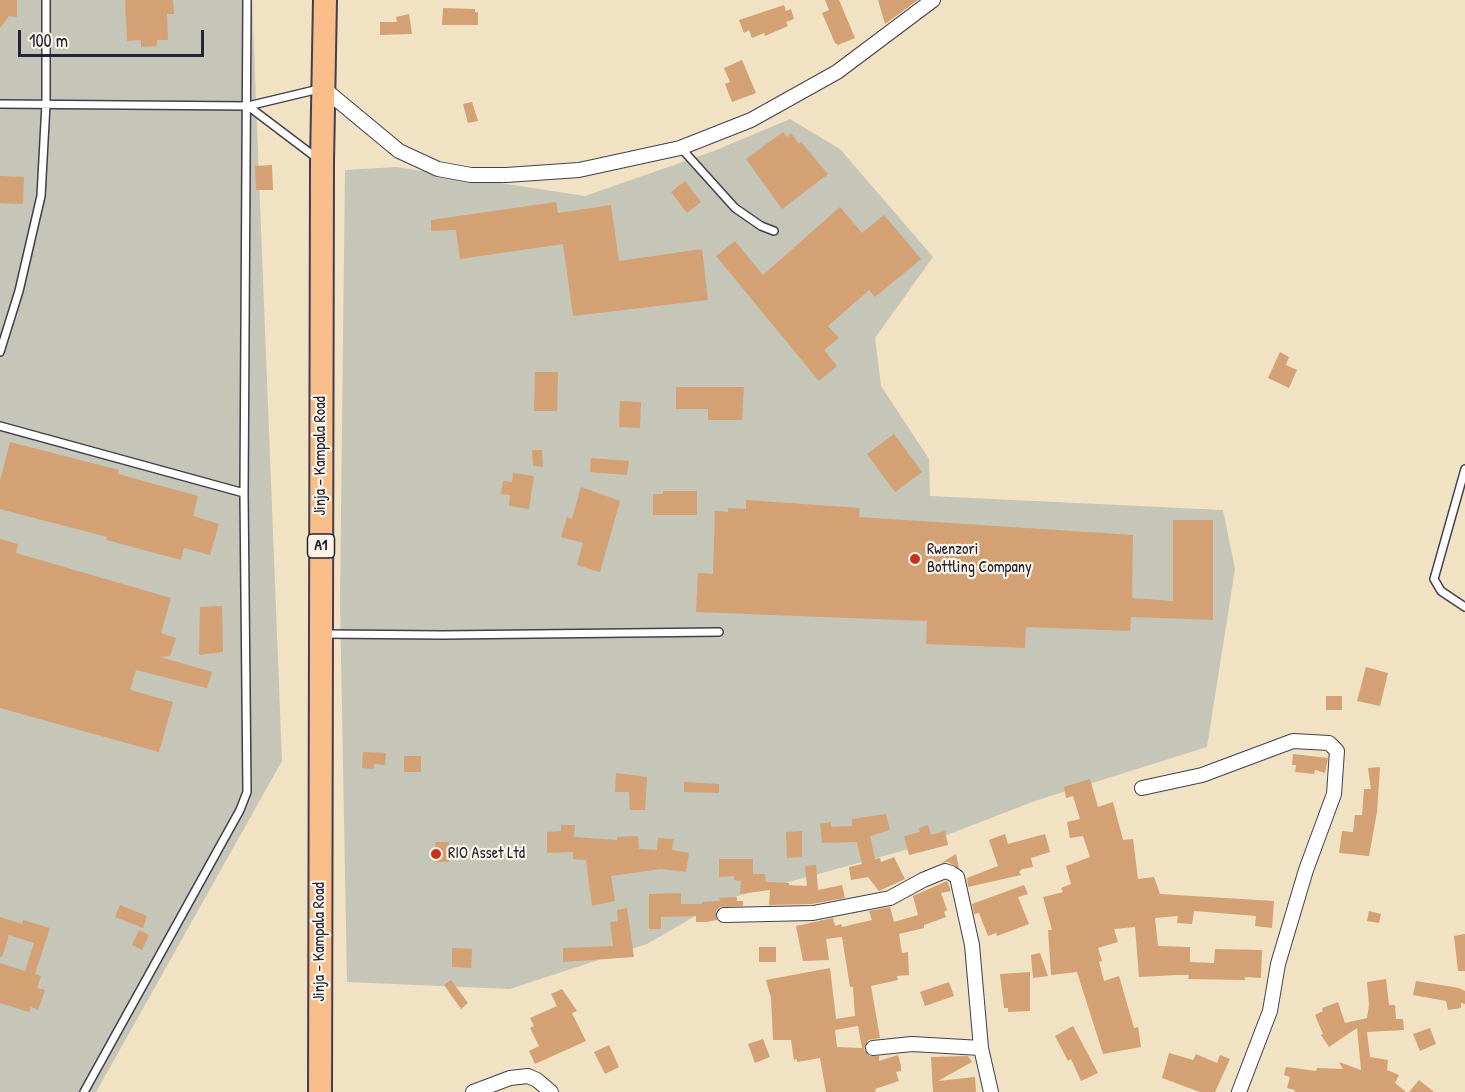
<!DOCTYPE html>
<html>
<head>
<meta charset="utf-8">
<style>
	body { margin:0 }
	#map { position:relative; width:1465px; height:1092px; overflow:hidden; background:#f1e2c4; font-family:"Patrick Hand",sans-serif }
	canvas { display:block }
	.scale { position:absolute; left:18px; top:30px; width:186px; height:27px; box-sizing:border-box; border:3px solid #22223b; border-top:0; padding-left:8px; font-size:18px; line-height:21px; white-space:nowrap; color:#22223b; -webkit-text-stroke:4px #fcf5e5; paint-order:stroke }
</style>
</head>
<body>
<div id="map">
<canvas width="1465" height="1092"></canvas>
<div class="scale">100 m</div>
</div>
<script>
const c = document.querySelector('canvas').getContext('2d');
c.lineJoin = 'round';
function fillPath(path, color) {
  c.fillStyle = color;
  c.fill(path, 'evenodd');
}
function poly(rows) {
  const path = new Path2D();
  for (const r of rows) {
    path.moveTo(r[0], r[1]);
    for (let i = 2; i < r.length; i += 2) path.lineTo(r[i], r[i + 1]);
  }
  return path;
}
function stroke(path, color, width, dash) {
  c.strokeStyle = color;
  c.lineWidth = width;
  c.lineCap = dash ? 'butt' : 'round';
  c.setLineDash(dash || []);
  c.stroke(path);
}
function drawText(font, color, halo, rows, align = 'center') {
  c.font = font + ' "Patrick Hand",sans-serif';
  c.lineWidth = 4.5;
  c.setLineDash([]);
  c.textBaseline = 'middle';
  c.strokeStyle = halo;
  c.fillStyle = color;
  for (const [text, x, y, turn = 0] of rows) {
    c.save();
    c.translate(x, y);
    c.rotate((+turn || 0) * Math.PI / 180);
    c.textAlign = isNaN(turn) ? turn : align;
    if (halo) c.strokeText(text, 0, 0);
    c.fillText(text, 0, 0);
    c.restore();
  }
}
fillPath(poly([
	[0,0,252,0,282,761,96,1092,0,1092],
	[790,119,840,149,933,257,875,338,881,386,929,459,930,496,1223,510,1235,569,1207,747,1035,801,913,848,723,900,647,944,510,989,347,982,340,601,345,170,396,167,585,196,714,151]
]), '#c5c5b8');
fillPath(poly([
	[0,0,17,0,17,17,9,16,0,28],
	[125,0,173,0,174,14,167,14,168,40,157,40,157,46,141,47,141,40,127,41],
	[825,0,839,0,855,38,838,45,835,43,822,13,829,10],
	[878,0,918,0,885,24],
	[784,5,786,11,791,9,794,19,786,22,788,26,765,36,764,33,752,38,749,30,744,33,739,20],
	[443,8,475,9,475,12,478,12,478,25,442,25],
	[409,14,412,34,380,35,380,22,397,22,396,17],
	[742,60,756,93,732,102,725,84,730,82,724,68],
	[472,102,478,121,468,123,463,104],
	[783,132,787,137,791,133,799,144,801,142,828,174,782,209,746,159],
	[272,165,273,190,256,190,255,166],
	[0,176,24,177,23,204,0,203],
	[685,181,701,202,687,213,671,192],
	[556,202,558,213,611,205,619,261,702,249,708,300,573,316,563,244,460,259,456,230,431,231,431,220],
	[840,207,862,233,884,215,921,259,875,297,869,290,828,326,839,338,824,350,837,366,819,381,716,256,735,241,763,275],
	[1280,352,1289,357,1286,365,1297,370,1289,388,1268,378],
	[535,372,558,372,557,411,534,411],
	[676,387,744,387,742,420,708,420,708,409,676,409],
	[620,401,641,402,640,428,619,427],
	[894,434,922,472,895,492,867,454],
	[10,442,119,470,118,474,198,496,193,516,219,524,210,555,184,548,181,560,106,540,107,537,0,509,0,481],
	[532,450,542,450,543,467,533,466],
	[591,458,629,461,627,475,590,472],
	[513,473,534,476,529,509,509,506,510,495,501,494,503,481,512,482],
	[581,487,620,501,600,572,577,565,583,543,561,537,567,517,572,519],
	[663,491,697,491,697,515,653,515,653,494,663,494],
	[746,500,860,508,859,517,1133,535,1132,598,1173,601,1173,520,1213,520,1213,620,1131,617,1130,631,1026,627,1025,648,926,644,927,621,696,612,698,573,713,574,715,511,728,512,728,508,746,509],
	[0,539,18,544,16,553,171,598,161,633,176,638,170,656,160,657,212,672,207,688,136,670,130,690,173,702,159,752,0,708],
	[222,606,223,652,199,655,200,607],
	[1366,667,1388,673,1380,706,1357,701],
	[1326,696,1342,696,1342,710,1326,710],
	[363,752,386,753,385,765,374,764,374,769,362,768],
	[1293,754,1328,758,1325,773,1315,770,1314,774,1295,772,1296,765,1292,765],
	[404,756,421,756,421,772,404,772],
	[1380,767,1377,812,1369,856,1339,853,1342,831,1353,832,1355,815,1362,815,1364,789,1371,789,1368,768],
	[616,773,647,777,645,810,630,810,629,792,615,792],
	[1090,779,1098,807,1113,802,1123,840,1133,839,1138,879,1154,877,1160,894,1274,901,1272,928,1255,926,1256,916,1194,911,1192,924,1177,923,1178,916,1155,918,1158,946,1190,947,1190,962,1214,963,1215,949,1262,950,1261,978,1245,977,1245,980,1188,979,1189,975,1176,975,1139,977,1135,927,1114,929,1118,942,1098,948,1102,961,1099,962,1104,981,1119,976,1134,1028,1138,1027,1141,1047,1103,1054,1077,972,1051,975,1048,930,1052,930,1043,897,1063,892,1061,888,1071,884,1066,866,1090,857,1083,836,1070,838,1067,822,1080,819,1073,796,1066,798,1064,787],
	[684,782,719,784,719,793,684,792],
	[886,814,890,830,870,836,875,859,880,858,881,862,894,857,905,879,879,891,868,877,851,880,849,867,862,864,857,842,822,843,820,824,831,822,831,827,852,826,852,819],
	[561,825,575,825,574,837,617,840,617,837,638,836,639,849,657,850,658,838,674,839,672,850,689,853,686,872,661,869,611,876,615,901,592,906,586,860,573,859,573,852,547,853,547,832,561,831],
	[928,825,931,835,945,831,948,845,909,855,904,836,920,832,919,828],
	[802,831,802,857,787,858,786,832],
	[1005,834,1008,844,1045,834,1050,852,1031,858,1033,867,1022,869,1019,872,1021,875,968,887,967,878,998,866,989,840],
	[435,842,449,842,449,862,435,862],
	[956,854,959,868,948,862,941,863],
	[719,859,753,859,753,874,765,874,766,882,789,883,789,885,807,886,805,866,816,865,818,890,842,885,845,898,812,904,769,905,770,890,740,894,741,881,734,880,734,876,719,877],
	[947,881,951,891,941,893,947,910,944,912,946,917,924,925,924,928,899,934,902,953,908,952,909,975,897,976,898,980,871,986,880,1038,868,1040,864,1049,869,1056,879,1056,879,1061,898,1055,901,1066,901,1071,896,1072,899,1081,875,1089,876,1092,826,1092,820,1058,797,1062,797,1059,794,1060,791,1040,773,1040,771,998,766,980,830,968,836,1019,855,1016,853,987,850,987,842,937,826,939,829,960,803,961,796,926,833,918,835,926,841,924,842,927,872,920,869,911,890,907,894,922,918,915,913,896],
	[858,1026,862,1048,837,1047,835,1030],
	[1024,885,1028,894,1018,897,1029,924,997,936,996,933,988,936,979,913,974,914,972,904],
	[681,893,681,904,702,904,702,902,720,901,719,898,737,897,737,901,743,901,743,906,720,907,716,911,717,920,706,922,696,922,696,916,661,917,661,929,649,929,649,894],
	[120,905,147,916,143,928,115,917],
	[627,908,634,957,563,962,563,948,613,946,610,922,618,921,617,910],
	[1369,911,1381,914,1379,923,1367,921],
	[0,917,22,924,23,920,50,928,35,974,41,976,37,988,45,990,38,1010,31,1007,29,1012,0,1003,0,963,25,971,34,943,9,935,2,957,0,957],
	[139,930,149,935,142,950,132,945],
	[1465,934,1465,971,1458,971,1454,936],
	[759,947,776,947,776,962,759,962],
	[452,948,472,949,471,968,452,967],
	[1040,953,1048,976,1033,978,1031,955],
	[1030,972,1030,1011,1008,1012,1008,1008,1004,1008,1000,974],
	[1386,979,1389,1005,1395,1005,1396,1019,1403,1019,1404,1030,1367,1032,1370,1057,1388,1060,1387,1070,1399,1075,1395,1083,1406,1092,1294,1092,1295,1090,1287,1088,1290,1077,1284,1075,1286,1067,1316,1071,1317,1068,1343,1069,1339,1062,1361,1070,1357,1028,1329,1047,1321,1035,1323,1034,1315,1015,1323,1011,1322,1008,1338,1002,1345,1023,1367,1018,1369,1005,1367,982],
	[451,980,468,1003,461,1009,444,985],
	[1416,981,1459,988,1465,991,1465,1004,1461,1003,1461,1008,1448,1010,1446,1001,1413,995],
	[949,982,954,996,925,1006,920,992],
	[562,989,577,1011,572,1013,586,1041,535,1064,529,1051,539,1046,530,1028,534,1026,530,1018,557,1006,551,994],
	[1073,1026,1098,1073,1081,1081,1071,1059,1068,1061,1055,1036],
	[1430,1028,1436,1044,1420,1051,1413,1034],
	[763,1039,770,1057,755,1063,748,1044],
	[609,1045,619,1067,605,1074,594,1052],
	[1169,1053,1193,1060,1196,1054,1217,1063,1220,1055,1230,1059,1215,1092,1200,1092,1162,1078],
	[968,1056,972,1062,938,1081,975,1077,976,1092,933,1092,931,1057],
	[1419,1080,1434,1092,1409,1092]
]), '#d3a173');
const service = poly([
	[0,104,248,106,319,89],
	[248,106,318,159],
	[681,148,735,208,761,226,774,231],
	[0,352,19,291,41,196,46,104,46,0],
	[0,426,244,493,247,0],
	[1465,469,1434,579,1441,591,1465,607],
	[324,634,443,635,719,632],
	[84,1092,240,810,247,792,244,493]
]);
const minor = poly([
	[323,88,399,151,438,169,471,175,506,175,579,170,680,148,751,120,837,72,933,0],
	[1142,788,1202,775,1293,741,1329,743,1337,751,1334,794,1306,870,1278,964,1270,1011,1239,1092],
	[724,915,813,913,890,898,923,880,945,871,951,873,957,877,972,945,981,1048,991,1092],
	[873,1048,912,1044,981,1048],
	[473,1092,510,1078,528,1076,537,1080,551,1092]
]);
const trunk = poly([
	[320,1092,322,162,325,0]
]);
stroke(service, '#413f50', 10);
stroke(minor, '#413f50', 16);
stroke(trunk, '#413f50', 26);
stroke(service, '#fff', 7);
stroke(minor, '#fff', 14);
stroke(trunk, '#f8bd88', 22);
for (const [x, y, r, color] of [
	[915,559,6,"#c8321e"],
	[436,854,6,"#c8321e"]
]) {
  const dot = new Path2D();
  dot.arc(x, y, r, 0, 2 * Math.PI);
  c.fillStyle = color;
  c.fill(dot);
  stroke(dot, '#fcf5e5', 2);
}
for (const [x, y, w] of [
	[321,546,27]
]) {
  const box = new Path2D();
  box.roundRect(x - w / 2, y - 12, w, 24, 4.5);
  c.fillStyle = '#fcf5e5';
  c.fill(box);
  stroke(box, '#22223b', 1.5);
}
drawText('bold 15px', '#22223b', null, [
	["A1",321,546]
]);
drawText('16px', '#22223b', '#fcf5e5', [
	["Jinja - Kampala Road",321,456,-90],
	["Jinja - Kampala Road",320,942,-90]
]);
drawText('16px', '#22223b', '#fcf5e5', [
	["Rwenzori",927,550],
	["Bottling Company",927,568],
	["RIO Asset Ltd",448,854]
], 'left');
</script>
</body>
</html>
